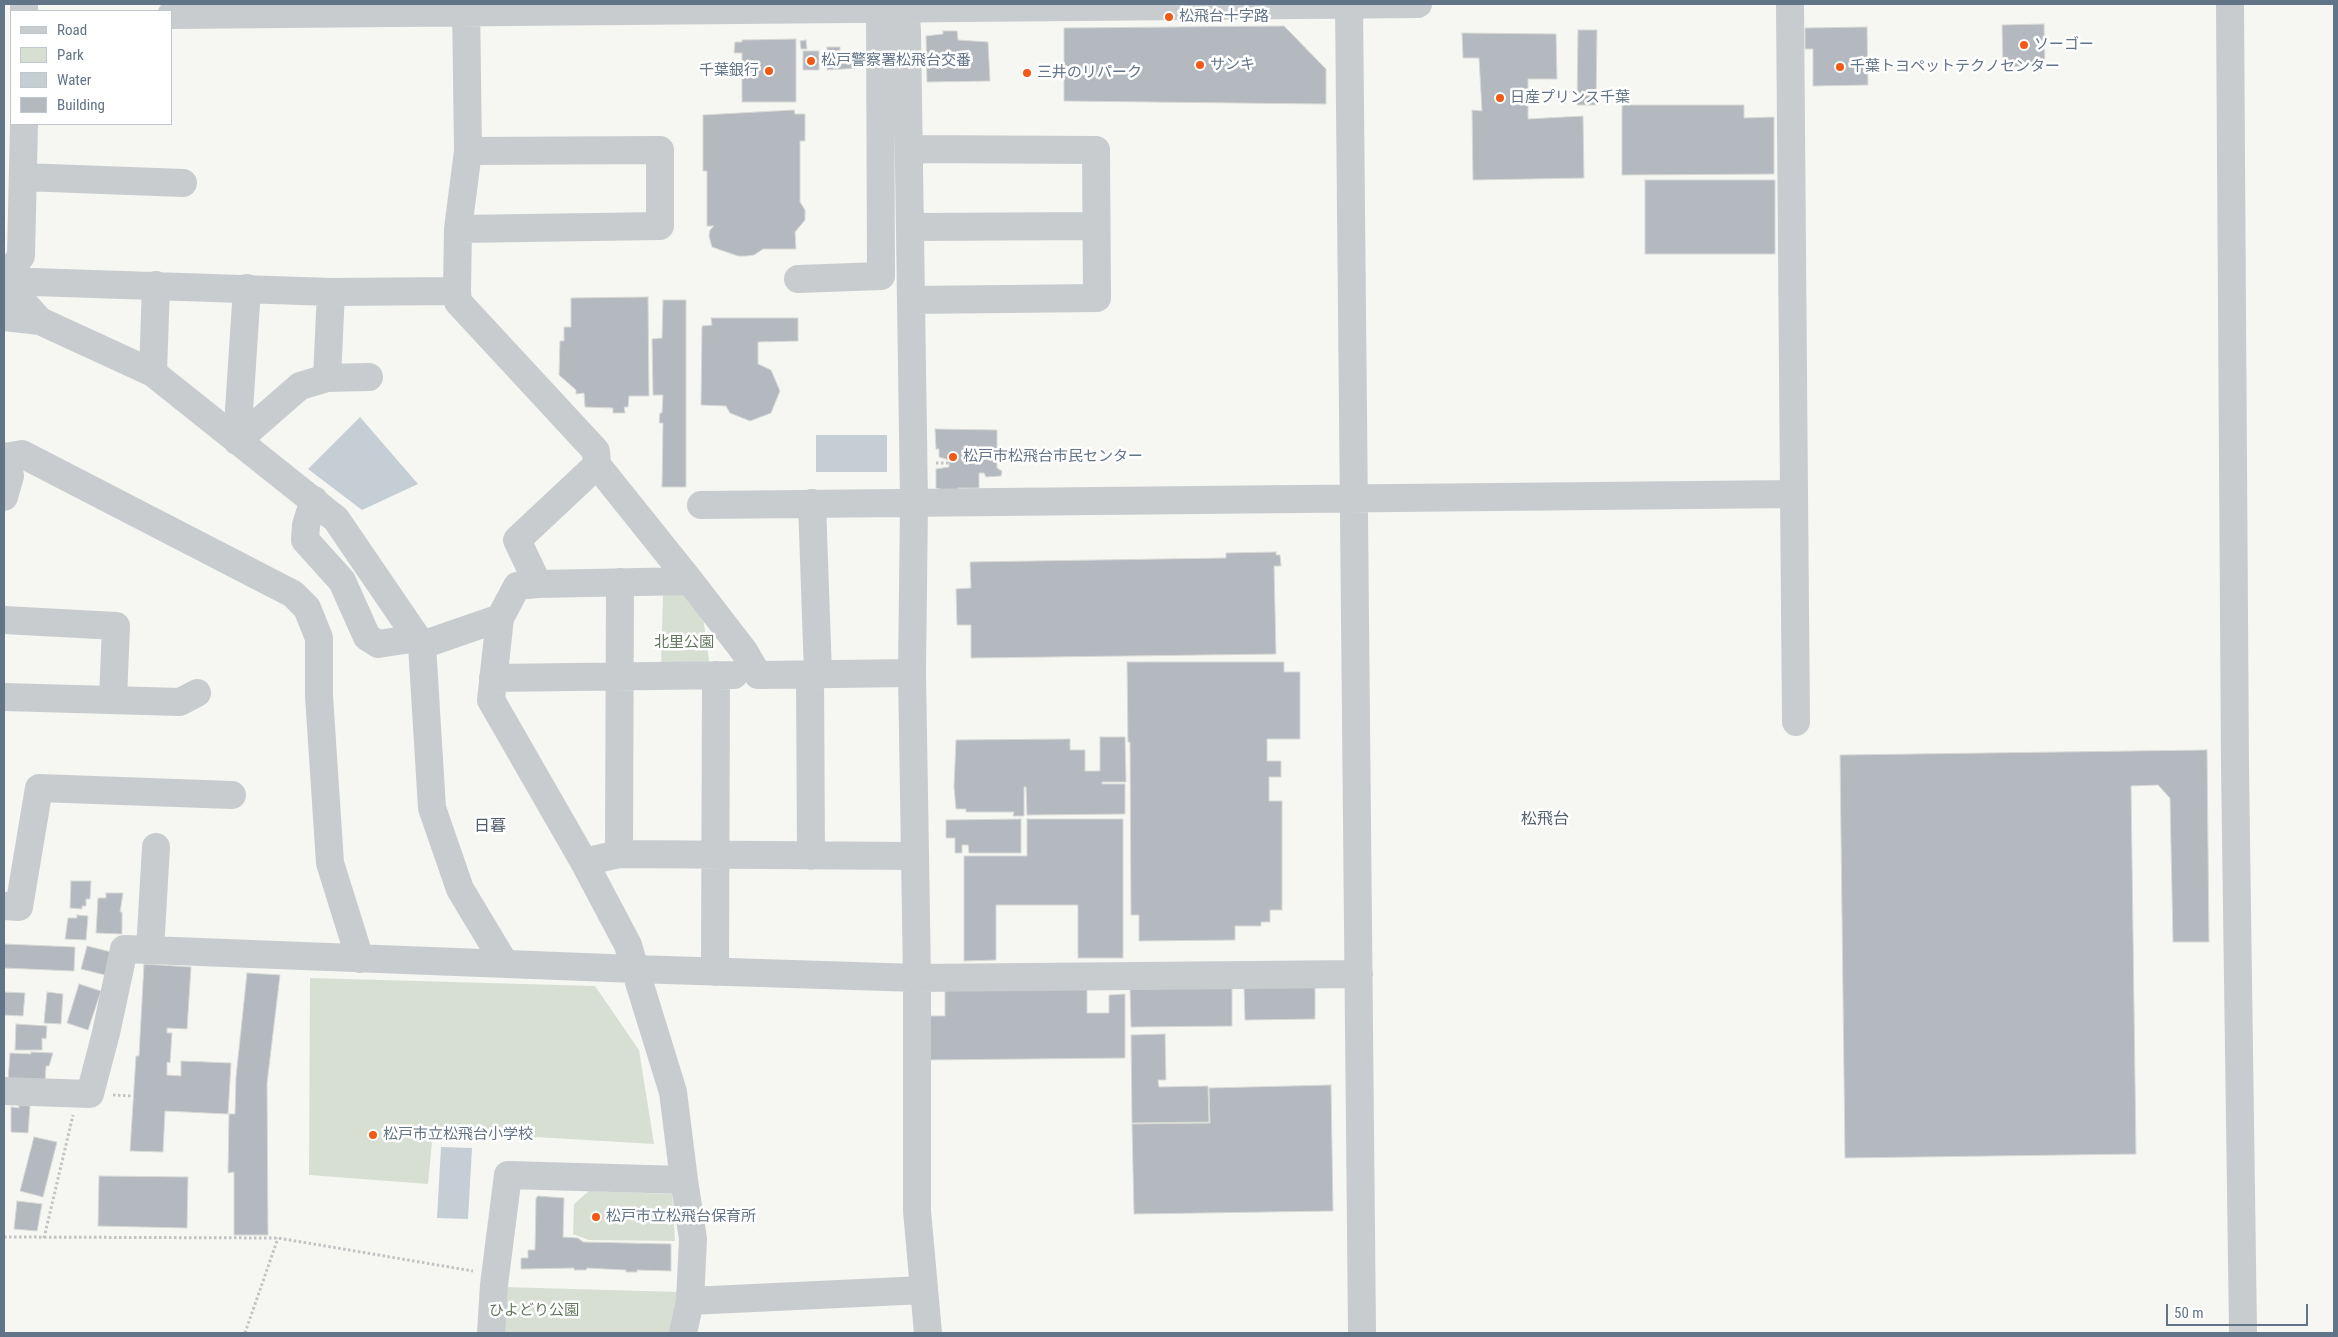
<!DOCTYPE html>
<html>
<head>
<meta charset="utf-8">
<style>
	body { margin:0 }
	#map { position:relative; width:2338px; height:1337px; overflow:hidden; background:#f6f7f2; font-family:"Roboto Condensed",sans-serif }
	canvas { display:block }
	.frame { position:absolute; inset:0; border:5px solid #627487; pointer-events:none }
	.legend { position:absolute; left:10px; top:10px; width:162px; height:115px; box-sizing:border-box; background:#fff; border:1px solid #c0c7cf; margin:0; padding:6px 9px; list-style:none; font-size:15px; color:#627487 }
	.legend li { display:flex; align-items:center; gap:10px; height:25px }
	.legend b { width:25px; border:1px solid #c0c7cf }
	.scale { position:absolute; left:2166px; top:1304px; width:142px; height:22px; box-sizing:border-box; border:2px solid #627487; border-top:0; padding-left:6px; font-size:15px; line-height:18px; white-space:nowrap; color:#627487; -webkit-text-stroke:4px #fff; paint-order:stroke }
</style>
</head>
<body>
<div id="map">
<canvas width="2338" height="1337"></canvas>
<div class="frame"></div>
<ul class="legend">
<li><b style="height:6px;background:#c8cccf"></b>Road</li>
<li><b style="height:14px;background:#d7dfd3"></b>Park</li>
<li><b style="height:14px;background:#c5ced4"></b>Water</li>
<li><b style="height:14px;background:#b3b9bf"></b>Building</li>
</ul>
<div class="scale">50 m</div>
</div>
<script>
const c = document.querySelector('canvas').getContext('2d');
c.lineJoin = 'round';
function fillPath(path, color) {
  c.fillStyle = color;
  c.fill(path, 'evenodd');
}
function poly(rows) {
  const path = new Path2D();
  for (const r of rows) {
    path.moveTo(r[0], r[1]);
    for (let i = 2; i < r.length; i += 2) path.lineTo(r[i], r[i + 1]);
  }
  return path;
}
function stroke(path, color, width, dash) {
  c.strokeStyle = color;
  c.lineWidth = width;
  c.lineCap = dash ? 'butt' : 'round';
  c.setLineDash(dash || []);
  c.stroke(path);
}
function drawText(font, color, halo, rows, align = 'center') {
  c.font = font + ' "Roboto Condensed","Noto Sans JP",sans-serif';
  c.lineWidth = 5;
  c.setLineDash([]);
  c.textBaseline = 'middle';
  c.strokeStyle = halo;
  c.fillStyle = color;
  for (const [text, x, y, turn = 0] of rows) {
    c.save();
    c.translate(x, y);
    c.rotate((+turn || 0) * Math.PI / 180);
    c.textAlign = isNaN(turn) ? turn : align;
    if (halo) c.strokeText(text, 0, 0);
    c.fillText(text, 0, 0);
    c.restore();
  }
}
fillPath(poly([
	[669,588,701,603,710,667,661,667,663,595,668,594],
	[310,978,595,986,639,1050,654,1144,433,1131,428,1184,309,1175],
	[589,1191,672,1194,675,1241,589,1240,573,1234,574,1204],
	[503,1287,680,1292,675,1333,499,1333]
]), '#d7dfd3');
fillPath(poly([
	[360,417,418,484,362,510,308,469],
	[816,435,887,435,887,472,816,472],
	[441,1147,472,1148,468,1219,437,1218]
]), '#c5ced4');
const building = poly([
	[2044,24,2045,65,2003,67,2002,25,2044,24],
	[1284,26,1326,69,1326,104,1064,101,1064,28,1284,26],
	[1867,27,1868,85,1813,86,1813,49,1805,49,1805,28,1867,27],
	[1578,30,1597,30,1596,105,1577,105,1578,30],
	[943,31,957,31,958,40,988,42,990,81,927,82,926,36,943,34,943,31],
	[1462,33,1556,34,1557,79,1528,79,1528,119,1583,116,1584,178,1473,180,1472,110,1482,111,1479,58,1463,58,1462,33],
	[796,39,796,102,742,102,742,53,734,53,735,42,742,42,742,40,796,39],
	[806,40,807,49,801,49,800,41,806,40],
	[827,47,840,47,840,53,847,59,860,55,860,68,827,70,827,47],
	[803,51,819,51,819,70,803,70,803,51],
	[1622,105,1744,105,1744,118,1774,117,1774,174,1622,175,1622,105],
	[794,110,795,114,805,114,805,141,800,141,800,202,805,210,805,220,795,232,796,249,763,249,754,255,746,256,738,256,712,247,709,236,710,230,714,226,707,226,707,171,703,171,703,115,794,110],
	[1645,180,1775,180,1775,254,1645,254,1645,180],
	[648,297,649,396,629,396,628,407,624,407,625,413,613,413,613,408,585,407,584,393,576,394,576,390,559,375,560,341,564,341,564,327,571,327,571,298,648,297],
	[663,300,686,300,686,487,662,487,663,423,659,423,660,413,662,413,663,395,653,395,652,339,662,338,663,300],
	[711,318,798,318,798,341,758,342,758,364,771,370,780,391,771,413,750,421,730,413,726,406,701,405,702,326,712,325,711,318],
	[935,429,997,430,997,468,1002,471,1001,476,986,477,984,473,979,473,979,488,958,488,958,491,940,491,940,489,936,488,936,469,949,467,949,460,939,457,939,449,936,449,935,429],
	[1276,552,1276,555,1280,555,1281,566,1274,566,1276,654,971,658,971,625,957,625,956,589,971,588,970,562,1226,558,1226,553,1276,552],
	[1127,662,1284,662,1284,672,1300,672,1300,739,1267,739,1267,761,1281,761,1281,777,1269,777,1269,801,1282,801,1282,910,1270,910,1270,922,1261,922,1261,926,1235,926,1235,940,1139,941,1139,915,1131,915,1130,742,1128,742,1127,662],
	[1100,737,1125,737,1126,782,1102,782,1102,784,1125,784,1125,814,1027,815,1026,787,1024,787,1024,816,1013,816,1014,812,966,812,966,809,956,809,954,787,956,740,1070,739,1070,750,1085,750,1085,771,1100,771,1100,737],
	[2207,750,2209,942,2173,942,2170,798,2158,785,2131,786,2136,1154,1845,1158,1840,755,2207,750],
	[1021,819,1021,853,969,853,968,845,962,845,962,853,955,853,955,838,946,838,946,820,1021,819],
	[1027,819,1123,819,1123,958,1078,958,1078,905,996,905,996,960,964,961,964,856,1027,856,1027,819],
	[71,881,91,881,90,899,86,899,86,906,82,906,82,909,70,908,71,881],
	[106,893,123,893,120,912,122,912,122,934,96,933,98,898,106,898,106,893],
	[77,915,88,916,86,940,65,939,68,918,77,918,77,915],
	[4,944,75,947,74,971,4,968,4,944],
	[87,946,115,953,109,976,81,969,87,946],
	[144,964,191,967,187,1029,167,1028,167,1033,172,1033,170,1063,167,1062,167,1075,181,1076,181,1061,231,1063,228,1114,165,1111,163,1152,130,1151,136,1056,139,1056,144,964],
	[247,973,280,975,267,1083,268,1235,234,1235,234,1172,228,1173,229,1114,235,1114,236,1077,247,973],
	[79,984,101,991,88,1030,67,1023,79,984],
	[1232,986,1232,1026,1131,1027,1130,987,1232,986],
	[1315,986,1315,1019,1245,1020,1244,987,1315,986],
	[1087,987,1087,1013,1109,1013,1109,995,1125,994,1125,1058,926,1060,926,1016,945,1016,945,989,1087,987],
	[4,992,25,993,23,1016,4,1015,4,992],
	[47,992,63,994,61,1024,44,1023,47,992],
	[16,1024,47,1026,46,1039,42,1038,42,1050,15,1050,16,1024],
	[1165,1034,1166,1080,1158,1080,1159,1087,1208,1086,1209,1122,1132,1123,1131,1035,1165,1034],
	[31,1052,53,1053,49,1066,46,1066,45,1082,8,1081,10,1053,31,1054,31,1052],
	[1331,1085,1333,1211,1134,1214,1132,1124,1210,1123,1209,1088,1331,1085],
	[19,1105,30,1106,28,1133,11,1132,11,1107,19,1108,19,1105],
	[34,1137,57,1142,43,1197,20,1191,34,1137],
	[99,1176,188,1177,187,1228,98,1226,99,1176],
	[538,1196,564,1198,563,1237,578,1238,583,1242,671,1244,671,1271,637,1270,637,1272,626,1272,626,1270,587,1268,586,1270,574,1270,574,1268,521,1269,521,1258,528,1258,528,1250,535,1250,536,1198,538,1196],
	[17,1201,42,1204,37,1231,14,1229,17,1201]
]);
fillPath(building, '#b3b9bf');
stroke(building, '#d8d8d5', 1);
stroke(poly([
	[936,463,949,463],
	[113,1095,133,1096],
	[4,1237,278,1238,473,1271],
	[44,1238,73,1115],
	[245,1333,278,1238]
]), '#c1c3c5', 3, [2.5, 2.5]);
stroke(poly([
	[24,4,24,11],
	[466,4,468,151,458,229,457,291,458,302,596,451,597,465,690,581],
	[905,4,907,31,914,502,912,673,917,978,917,1211,928,1333],
	[1349,4,1362,1333],
	[2230,4,2235,766,2243,1333],
	[171,15,1418,4],
	[909,149,1096,150,1097,298,912,300],
	[23,177,183,183],
	[910,227,1096,226],
	[458,229,660,226,660,150,468,151],
	[798,279,881,276,880,8],
	[4,281,40,321,153,373,336,519,422,645,432,808,460,889,505,964],
	[4,281,331,292,457,291],
	[4,281,21,256,24,124],
	[4,317,40,321],
	[153,373,156,285],
	[327,378,331,292],
	[237,441,300,386,327,378,369,377],
	[237,441,247,288],
	[4,456,6,457,10,476,4,497],
	[6,457,22,454,293,594,307,608,319,638,319,696,330,863,360,959],
	[1794,494,1796,722],
	[314,500,306,525,305,540,342,581,367,637,378,644,418,638],
	[812,503,818,674],
	[701,505,1794,494,1790,4],
	[538,584,517,540,597,465],
	[4,620,116,626,113,699],
	[422,645,500,618],
	[912,673,758,675,744,651,690,581,538,584,517,586,500,618,491,700,584,862,628,945,635,969,917,978,1359,974],
	[810,674,811,856],
	[493,678,734,675],
	[4,697,180,702,197,693],
	[619,854,620,582],
	[584,862,619,854,914,856],
	[4,906,19,907,39,788,232,795],
	[150,950,156,847],
	[715,972,716,675],
	[4,1091,90,1094,106,1033,124,949,635,969,673,1092,684,1180,508,1175,494,1285,491,1333],
	[690,1301,924,1290],
	[683,1333,690,1301,693,1239,684,1180]
]), '#c8cccf', 28);
for (const [x, y, r, color] of [
	[1169,17,5,"#f45815"],
	[2024,45,5,"#f45815"],
	[811,61,5,"#f45815"],
	[1200,65,5,"#f45815"],
	[1840,67,5,"#f45815"],
	[769,71,5,"#f45815"],
	[1027,73,5,"#f45815"],
	[1500,98,5,"#f45815"],
	[953,457,5,"#f45815"],
	[373,1135,5,"#f45815"],
	[596,1217,5,"#f45815"]
]) {
  const dot = new Path2D();
  dot.arc(x, y, r, 0, 2 * Math.PI);
  c.fillStyle = color;
  c.fill(dot);
  stroke(dot, '#fff', 2);
}
drawText('15px', '#627487', '#fff', [
	["松飛台十字路",1179,17],
	["ソーゴー",2034,45],
	["松戸警察署松飛台交番",821,61],
	["サンキ",1210,65],
	["千葉トヨペットテクノセンター",1850,67],
	["千葉銀行",759,71,"right"],
	["三井のリパーク",1037,73],
	["日産プリンス千葉",1510,98],
	["松戸市松飛台市民センター",963,457],
	["松戸市立松飛台小学校",383,1135],
	["松戸市立松飛台保育所",606,1217]
], 'left');
drawText('15px', '#62785e', '#fff', [
	["北里公園",684,643],
	["ひよどり公園",534,1311]
]);
drawText('16px', '#515e6b', '#fff', [
	["松飛台",1545,820],
	["日暮",490,827]
]);
</script>
</body>
</html>
